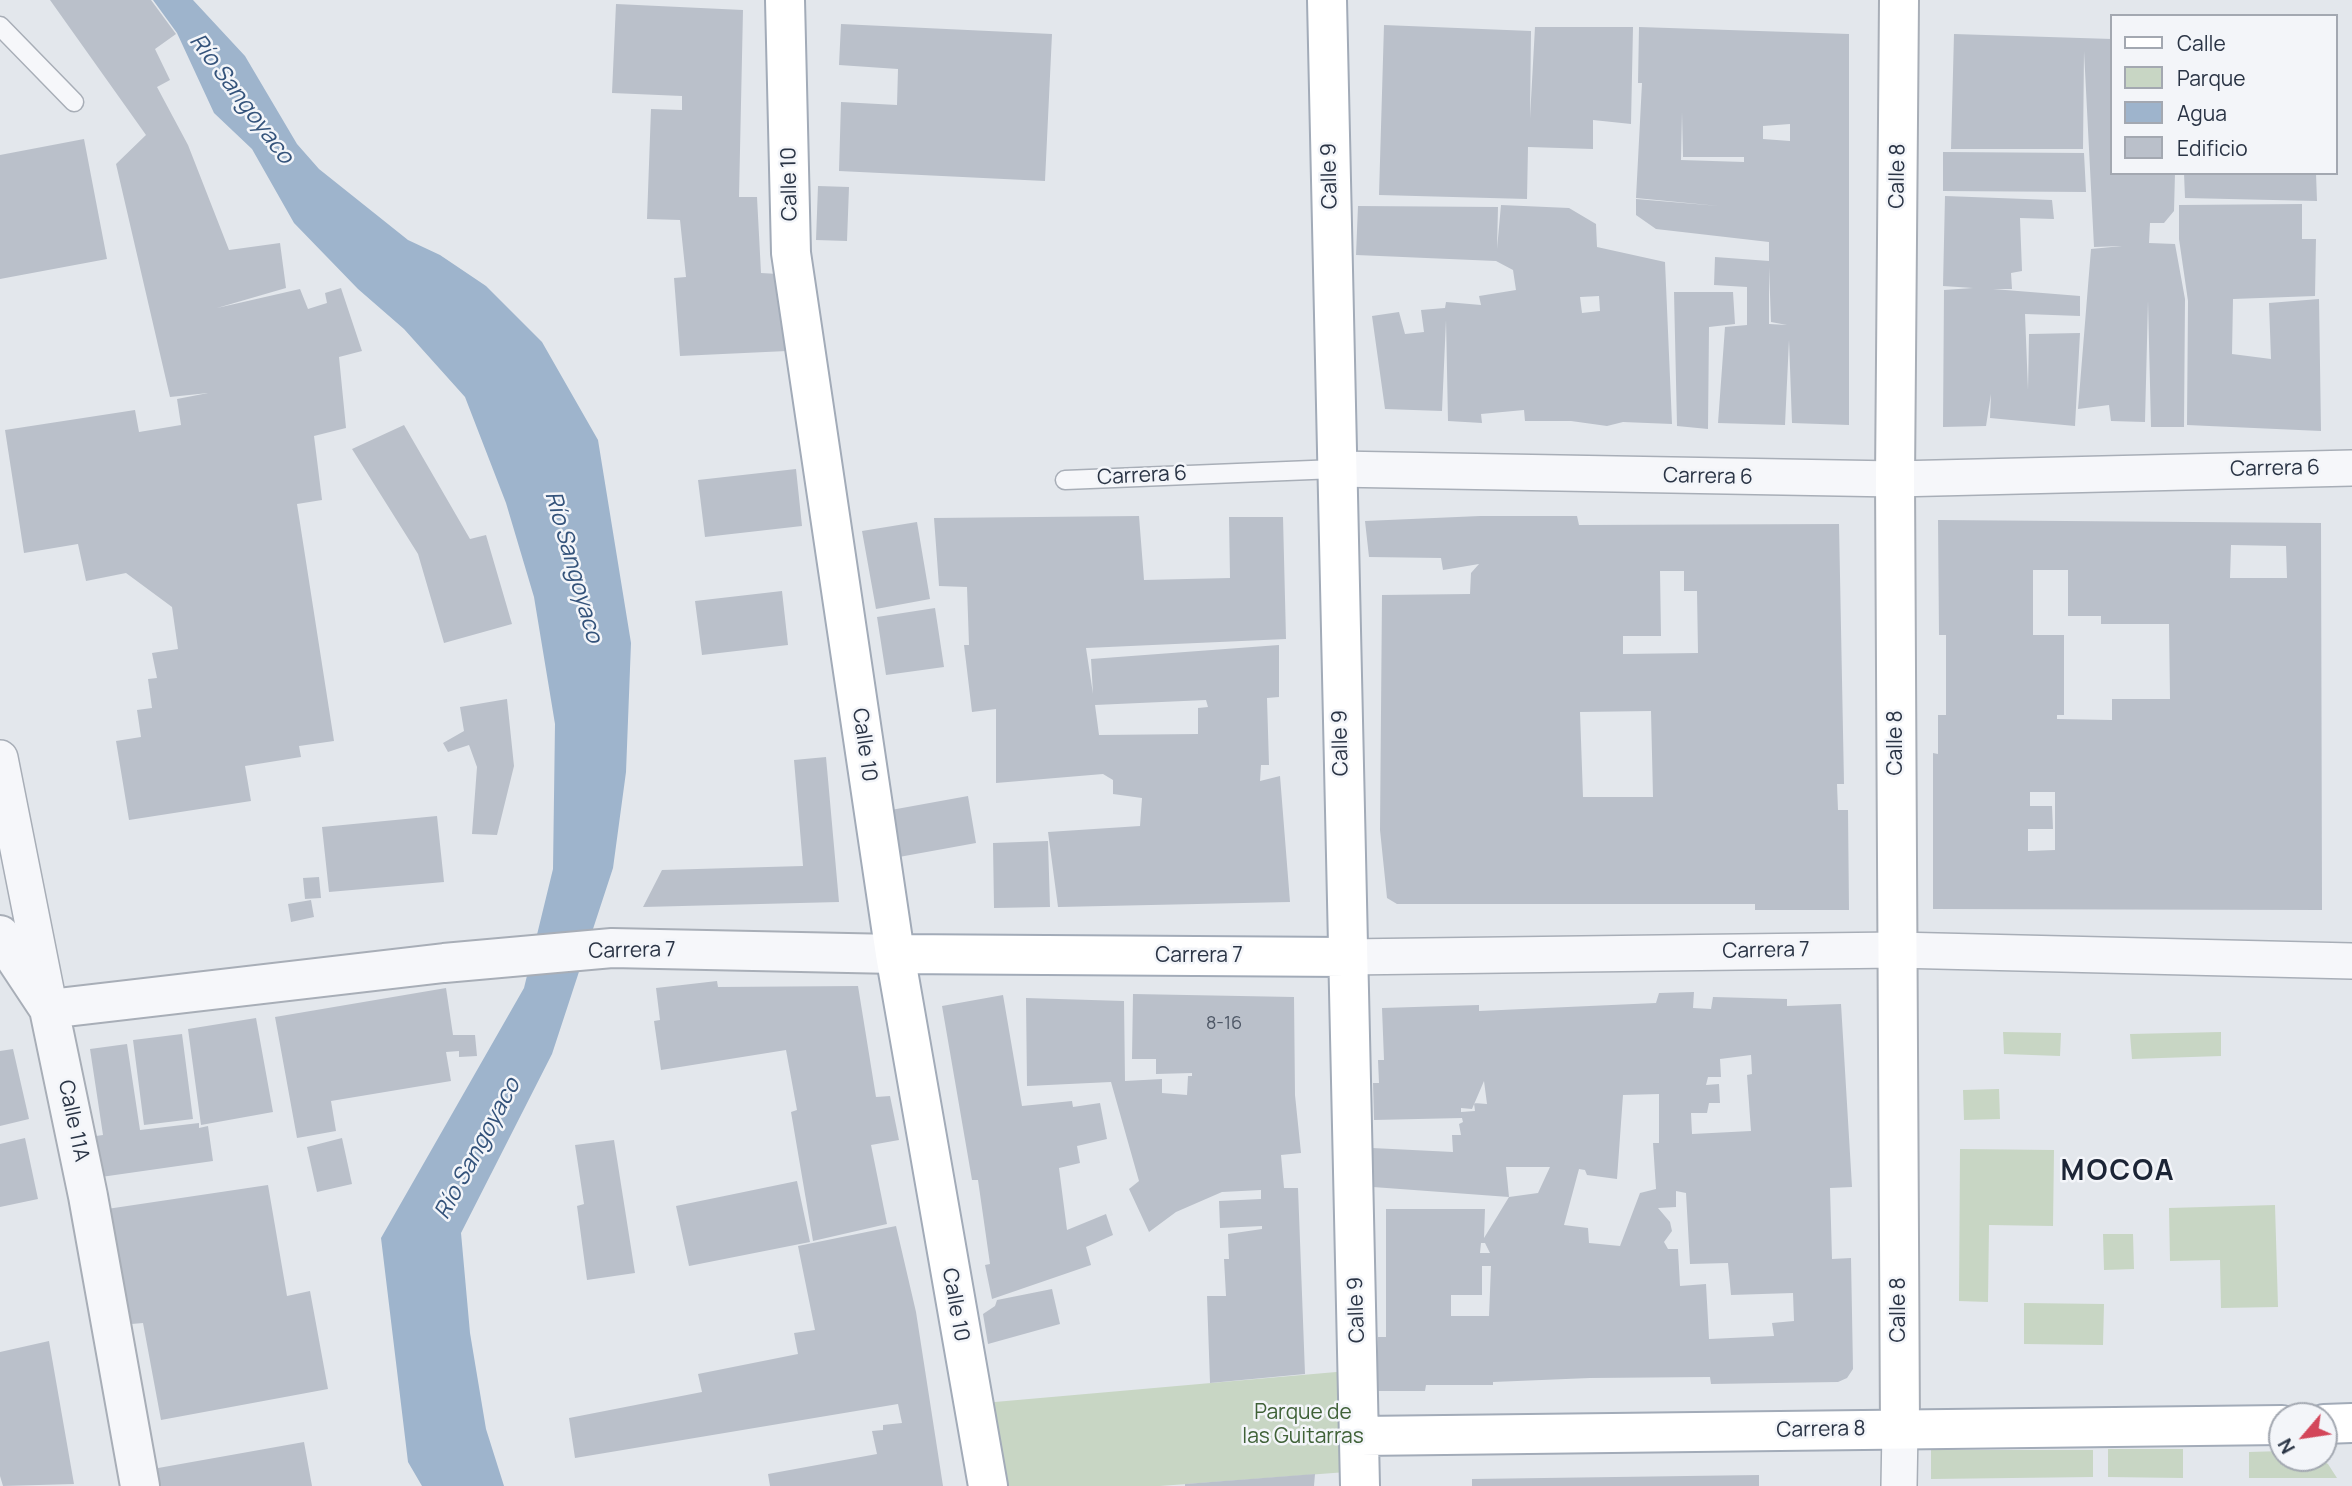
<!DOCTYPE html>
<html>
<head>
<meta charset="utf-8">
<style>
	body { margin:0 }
	#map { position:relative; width:2352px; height:1486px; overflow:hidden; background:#e3e7ec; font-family:Manrope,sans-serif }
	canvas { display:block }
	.legend { position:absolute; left:2110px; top:14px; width:228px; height:161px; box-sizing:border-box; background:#f3f5f9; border:2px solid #a3a8b1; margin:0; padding:9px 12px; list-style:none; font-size:21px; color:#2a3445 }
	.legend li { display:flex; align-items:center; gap:14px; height:35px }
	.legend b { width:35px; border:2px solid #a3a8b1 }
	.north { position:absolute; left:2268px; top:1402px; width:70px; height:70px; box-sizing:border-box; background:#f3f5f9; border:2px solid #a3a8b1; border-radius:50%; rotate:241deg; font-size:19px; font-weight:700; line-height:28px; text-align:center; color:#2a3445 }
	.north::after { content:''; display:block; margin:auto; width:24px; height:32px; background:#d3465a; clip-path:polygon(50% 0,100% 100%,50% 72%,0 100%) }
</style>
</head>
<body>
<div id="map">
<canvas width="2352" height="1486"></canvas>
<ul class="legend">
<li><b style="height:9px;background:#fff"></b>Calle</li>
<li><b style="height:19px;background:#c8d6c4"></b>Parque</li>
<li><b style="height:19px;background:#9eb4cc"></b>Agua</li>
<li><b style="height:19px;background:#bac0ca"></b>Edificio</li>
</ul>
<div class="north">N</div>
</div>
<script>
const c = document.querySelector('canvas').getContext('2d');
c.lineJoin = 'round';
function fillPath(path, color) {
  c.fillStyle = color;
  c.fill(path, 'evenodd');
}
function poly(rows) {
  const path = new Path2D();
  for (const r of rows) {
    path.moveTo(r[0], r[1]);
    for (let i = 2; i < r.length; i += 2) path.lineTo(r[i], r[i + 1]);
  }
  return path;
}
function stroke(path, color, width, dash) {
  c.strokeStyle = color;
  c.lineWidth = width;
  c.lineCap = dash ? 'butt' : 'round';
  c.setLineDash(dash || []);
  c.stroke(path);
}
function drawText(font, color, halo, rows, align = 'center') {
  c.font = font + ' Manrope,sans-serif';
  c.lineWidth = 5;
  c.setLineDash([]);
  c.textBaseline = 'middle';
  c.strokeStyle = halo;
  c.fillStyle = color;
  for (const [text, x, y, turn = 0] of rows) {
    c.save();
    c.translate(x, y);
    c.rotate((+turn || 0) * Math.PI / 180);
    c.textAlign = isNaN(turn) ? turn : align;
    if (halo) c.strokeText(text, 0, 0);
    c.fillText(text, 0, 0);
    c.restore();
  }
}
fillPath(poly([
	[2003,1032,2061,1033,2060,1056,2004,1054],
	[2221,1032,2221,1056,2132,1059,2130,1034],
	[1999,1089,2000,1119,1964,1120,1963,1090],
	[1960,1149,2054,1150,2053,1226,1989,1225,1988,1302,1959,1301],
	[2275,1205,2278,1307,2221,1308,2220,1260,2170,1261,2169,1208],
	[2103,1234,2133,1234,2134,1269,2104,1270],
	[2024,1303,2104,1304,2103,1345,2024,1344],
	[1359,1370,1360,1471,1160,1486,988,1486,972,1404],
	[2108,1449,2183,1449,2183,1478,2108,1477],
	[1931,1450,2093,1450,2093,1477,1931,1479],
	[2282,1451,2282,1458,2318,1458,2328,1464,2337,1478,2249,1478,2249,1452]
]), '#c8d6c4');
fillPath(poly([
	[153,0,193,0,245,56,297,144,319,169,408,240,440,255,486,286,542,342,598,440,631,643,626,772,613,868,552,1054,461,1233,470,1333,486,1429,504,1486,422,1486,408,1462,381,1238,524,988,553,869,555,724,534,597,506,503,465,397,404,329,358,289,294,223,252,149,214,113,177,33]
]), '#9eb4cc');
fillPath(poly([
	[50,0,151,0,176,34,155,49,170,80,157,87,188,145,229,250,280,243,286,288,217,308,300,289,308,309,327,303,325,293,341,288,362,351,339,357,346,428,314,436,322,500,297,504,334,741,299,746,301,757,245,766,251,801,129,820,116,741,141,737,137,710,152,708,148,679,157,678,152,653,178,649,172,607,126,573,86,581,78,544,24,553,5,430,135,410,139,432,181,425,177,399,208,393,170,397,116,164,146,135],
	[616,4,743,10,739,197,757,197,761,273,778,274,787,351,680,356,674,278,686,277,680,220,647,219,651,109,682,110,682,96,612,93],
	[841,24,1052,34,1045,181,839,171,841,102,897,105,898,69,839,65],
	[1384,25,1531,31,1530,118,1535,27,1633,27,1631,124,1593,120,1593,149,1528,147,1527,199,1379,195],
	[1639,27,1849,34,1849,425,1792,423,1789,340,1785,425,1718,423,1725,327,1747,325,1747,287,1714,285,1715,257,1769,261,1769,242,1656,229,1636,215,1636,199,1719,206,1636,198,1642,83,1638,83],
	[1682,112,1683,157,1744,157,1744,162,1681,160],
	[1790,124,1790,141,1763,139,1763,126],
	[1769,267,1771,322,1787,325,1769,324],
	[1954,34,2112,39,2112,173,2175,173,2174,211,2164,223,2150,223,2149,243,2175,244,2185,299,2184,427,2151,427,2148,301,2145,422,2111,421,2109,405,2078,409,2091,249,2122,246,2094,247,2084,51,2083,149,1951,149],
	[84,139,107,259,0,279,0,155],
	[1943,152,2084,153,2086,192,1943,191],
	[2184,173,2316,173,2317,201,2185,198],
	[818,186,849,187,847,241,816,240],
	[1945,196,2052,200,2054,219,2020,218,2022,271,2011,273,2012,289,1993,289,2080,296,2080,316,2025,314,2028,390,2029,334,2080,333,2075,426,1990,418,1991,394,1986,426,1943,427,1944,290,1973,288,1943,286],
	[2302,204,2302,239,2316,239,2315,296,2233,299,2232,354,2271,359,2269,303,2319,299,2321,431,2187,425,2188,301,2179,239,2179,205],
	[1501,205,1569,208,1596,224,1597,247,1665,262,1672,424,1623,422,1607,426,1571,421,1525,421,1524,410,1481,414,1482,423,1448,421,1446,320,1442,411,1385,409,1372,316,1399,312,1405,334,1424,332,1421,310,1445,308,1446,302,1481,305,1479,296,1516,290,1513,270,1496,261,1356,255,1358,206,1498,207,1497,249],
	[1599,296,1600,311,1582,313,1580,297],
	[1674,292,1733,292,1735,324,1709,327,1708,429,1677,426],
	[404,425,470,539,486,535,512,624,444,643,418,554,352,449],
	[796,469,802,526,705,537,698,480],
	[1139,516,1144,580,1230,578,1229,517,1283,517,1286,639,1086,648,1093,694,1091,659,1279,645,1279,697,1267,698,1269,765,1261,765,1260,781,1280,776,1290,902,1058,907,1048,832,1140,826,1142,798,1113,794,1113,780,1103,774,996,783,996,709,972,712,964,645,969,645,967,587,939,586,934,518],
	[1206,700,1208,707,1198,708,1198,734,1099,735,1095,705],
	[1480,516,1577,516,1579,525,1839,524,1844,784,1837,784,1838,810,1848,810,1849,910,1755,910,1755,904,1397,904,1387,898,1380,830,1382,595,1470,594,1471,573,1479,564,1443,570,1441,558,1369,557,1365,521],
	[1660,571,1684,571,1684,591,1697,591,1698,653,1623,654,1623,636,1661,636],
	[1651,711,1653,797,1583,797,1580,712],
	[1938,520,2321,523,2322,910,1933,909,1933,753,1938,754,1938,715,1946,715,1946,635,1939,635],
	[2231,545,2286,546,2287,578,2230,578],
	[2033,570,2068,570,2068,616,2101,616,2101,624,2169,624,2170,699,2112,699,2112,720,2057,719,2057,715,2064,715,2064,635,2033,635],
	[2030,792,2055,792,2055,850,2028,851,2028,829,2053,829,2052,806,2030,806],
	[917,522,930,599,876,609,862,531],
	[782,591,788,645,702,655,695,601],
	[935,608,944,667,886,675,877,617],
	[507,699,514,766,497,835,472,834,477,767,469,745,448,752,443,743,464,731,460,707],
	[826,757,839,902,643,907,662,870,803,866,794,760],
	[968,796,976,843,899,857,891,810],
	[437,816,444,882,329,892,322,827],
	[1048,841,1050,907,994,908,993,843],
	[319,877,321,898,305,899,303,878],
	[311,900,314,917,291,922,288,904],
	[717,981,718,987,858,986,876,1097,890,1096,899,1140,871,1145,887,1224,813,1241,791,1112,797,1110,786,1050,661,1070,654,1021,660,1020,656,988],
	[446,988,453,1035,475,1035,477,1056,459,1057,459,1051,446,1052,451,1081,331,1101,336,1131,297,1138,275,1017],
	[1694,992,1693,1008,1711,1009,1713,997,1787,999,1787,1006,1841,1004,1852,1187,1830,1188,1832,1259,1851,1258,1853,1369,1847,1378,1838,1382,1711,1384,1710,1377,1590,1378,1493,1382,1493,1385,1426,1385,1425,1391,1378,1391,1378,1337,1386,1337,1386,1209,1485,1209,1484,1238,1509,1197,1373,1187,1372,1148,1453,1152,1452,1135,1461,1135,1459,1124,1463,1122,1462,1118,1374,1120,1373,1083,1379,1083,1378,1060,1384,1060,1382,1008,1479,1005,1479,1011,1656,1003,1659,993],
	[1751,1055,1752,1074,1747,1075,1751,1131,1692,1134,1691,1113,1707,1113,1709,1103,1720,1103,1719,1084,1706,1085,1708,1077,1721,1077,1720,1059],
	[1484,1081,1487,1104,1474,1103,1475,1111,1461,1112,1461,1108,1472,1109],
	[1659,1094,1659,1143,1653,1143,1656,1189,1640,1193,1620,1246,1589,1243,1588,1228,1564,1225,1579,1169,1585,1170,1587,1175,1617,1179,1623,1095],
	[1506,1167,1550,1167,1538,1193,1509,1197],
	[1676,1191,1686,1193,1690,1264,1728,1263,1731,1295,1793,1293,1794,1321,1772,1323,1774,1336,1709,1339,1706,1284,1680,1286,1678,1249,1668,1249,1664,1242,1672,1231,1670,1222,1658,1208,1676,1207],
	[1481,1243,1485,1243,1490,1253,1480,1253],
	[1482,1266,1491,1266,1489,1316,1451,1316,1451,1295,1482,1295],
	[1133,994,1294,997,1295,1095,1301,1153,1281,1155,1284,1188,1298,1188,1305,1374,1210,1383,1207,1296,1226,1296,1224,1259,1229,1259,1228,1234,1262,1229,1262,1226,1220,1228,1219,1201,1261,1199,1261,1190,1222,1192,1176,1212,1149,1232,1129,1189,1139,1181,1111,1082,1027,1086,1026,998,1124,1001,1125,1081,1162,1079,1162,1093,1187,1095,1188,1076,1192,1076,1192,1073,1156,1074,1156,1059,1132,1059],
	[1003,995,1022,1106,1072,1101,1073,1107,1100,1103,1107,1139,1077,1146,1080,1163,1059,1168,1067,1230,1106,1214,1113,1235,1086,1247,1091,1265,992,1299,985,1265,990,1264,978,1180,972,1180,942,1006],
	[256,1018,273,1112,201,1125,188,1029],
	[182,1034,193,1119,144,1125,133,1040],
	[127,1044,140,1130,199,1123,199,1128,208,1126,213,1161,101,1177,96,1136,103,1135,90,1049],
	[13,1049,29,1119,0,1126,0,1051],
	[25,1138,38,1199,0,1207,0,1144],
	[342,1138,352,1184,317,1192,307,1147],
	[614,1140,635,1273,587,1280,577,1206,584,1204,575,1145],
	[797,1181,810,1242,689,1266,676,1206],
	[268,1185,287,1296,310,1291,328,1389,161,1420,143,1323,120,1325,107,1209],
	[896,1226,916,1312,943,1486,770,1486,768,1474,877,1454,872,1431,883,1430,883,1425,902,1423,898,1404,575,1458,569,1418,702,1392,698,1374,798,1354,794,1333,815,1330,798,1246],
	[1052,1289,1060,1324,988,1344,983,1314,995,1306,997,1300],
	[49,1341,74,1484,3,1486,0,1476,0,1352],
	[304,1442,312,1486,150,1486,147,1470],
	[1315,1474,1314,1486,1185,1486,1185,1484],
	[1759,1475,1759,1486,1472,1486,1472,1479]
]), '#bac0ca');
const service = poly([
	[0,26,74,102],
	[1065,480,1336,469]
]);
const minor = poly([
	[1336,469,1895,479,2352,468],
	[0,758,49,1005],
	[1346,957,1896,950,2352,961],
	[1899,1486,1900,1429]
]);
const tertiary = poly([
	[0,935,49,1009,88,1196,140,1486],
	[49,1009,444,963,612,948,895,954]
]);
const secondary = poly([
	[1899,0,1895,479,1900,1429]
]);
const primary = poly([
	[785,0,791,253,895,954,988,1486],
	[1327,0,1360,1486],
	[895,954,1346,957],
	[2324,1424,2352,1423],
	[1361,1436,2282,1425]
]);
stroke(service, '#a8aeb7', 21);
stroke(minor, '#a8aeb7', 38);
stroke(tertiary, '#a8aeb7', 42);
stroke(secondary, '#a8aeb7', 42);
stroke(primary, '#a2abb8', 42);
stroke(service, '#f6f7fa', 18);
stroke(minor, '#f6f7fa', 35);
stroke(tertiary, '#f6f7fa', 38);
stroke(secondary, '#fff', 38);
stroke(primary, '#fff', 38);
drawText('18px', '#4e5766', null, [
	["8-16",1224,1024]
]);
drawText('21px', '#2a3445', '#f3f5f9', [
	["Calle 9",1330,176,-91],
	["Calle 8",1898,176,-89],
	["Calle 10",790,184,-91],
	["Carrera 6",2275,469,-1],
	["Carrera 6",1142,476,-3],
	["Carrera 6",1708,477,1],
	["Calle 9",1341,743,-91],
	["Calle 8",1896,743,-90],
	["Calle 10",864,745,82],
	["Carrera 7",632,951,-1],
	["Carrera 7",1766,951,-1],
	["Carrera 7",1199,956],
	["Calle 11A",73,1121,78],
	["Calle 10",955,1305,80],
	["Calle 9",1357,1310,-92],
	["Calle 8",1899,1310,-90],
	["Carrera 8",1821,1430,-1]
]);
drawText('21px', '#3f6137', '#f3f5f9', [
	["Parque de",1303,1413],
	["las Guitarras",1303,1437]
]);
drawText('italic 23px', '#33527a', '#f3f5f9', [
	["Río Sangoyaco",241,99,53],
	["Río Sangoyaco",573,567,74],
	["Río Sangoyaco",478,1149,-62]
]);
c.letterSpacing = '2px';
drawText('bold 28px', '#1c2536', '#f3f5f9', [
	["MOCOA",2118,1172]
]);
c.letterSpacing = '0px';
</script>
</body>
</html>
